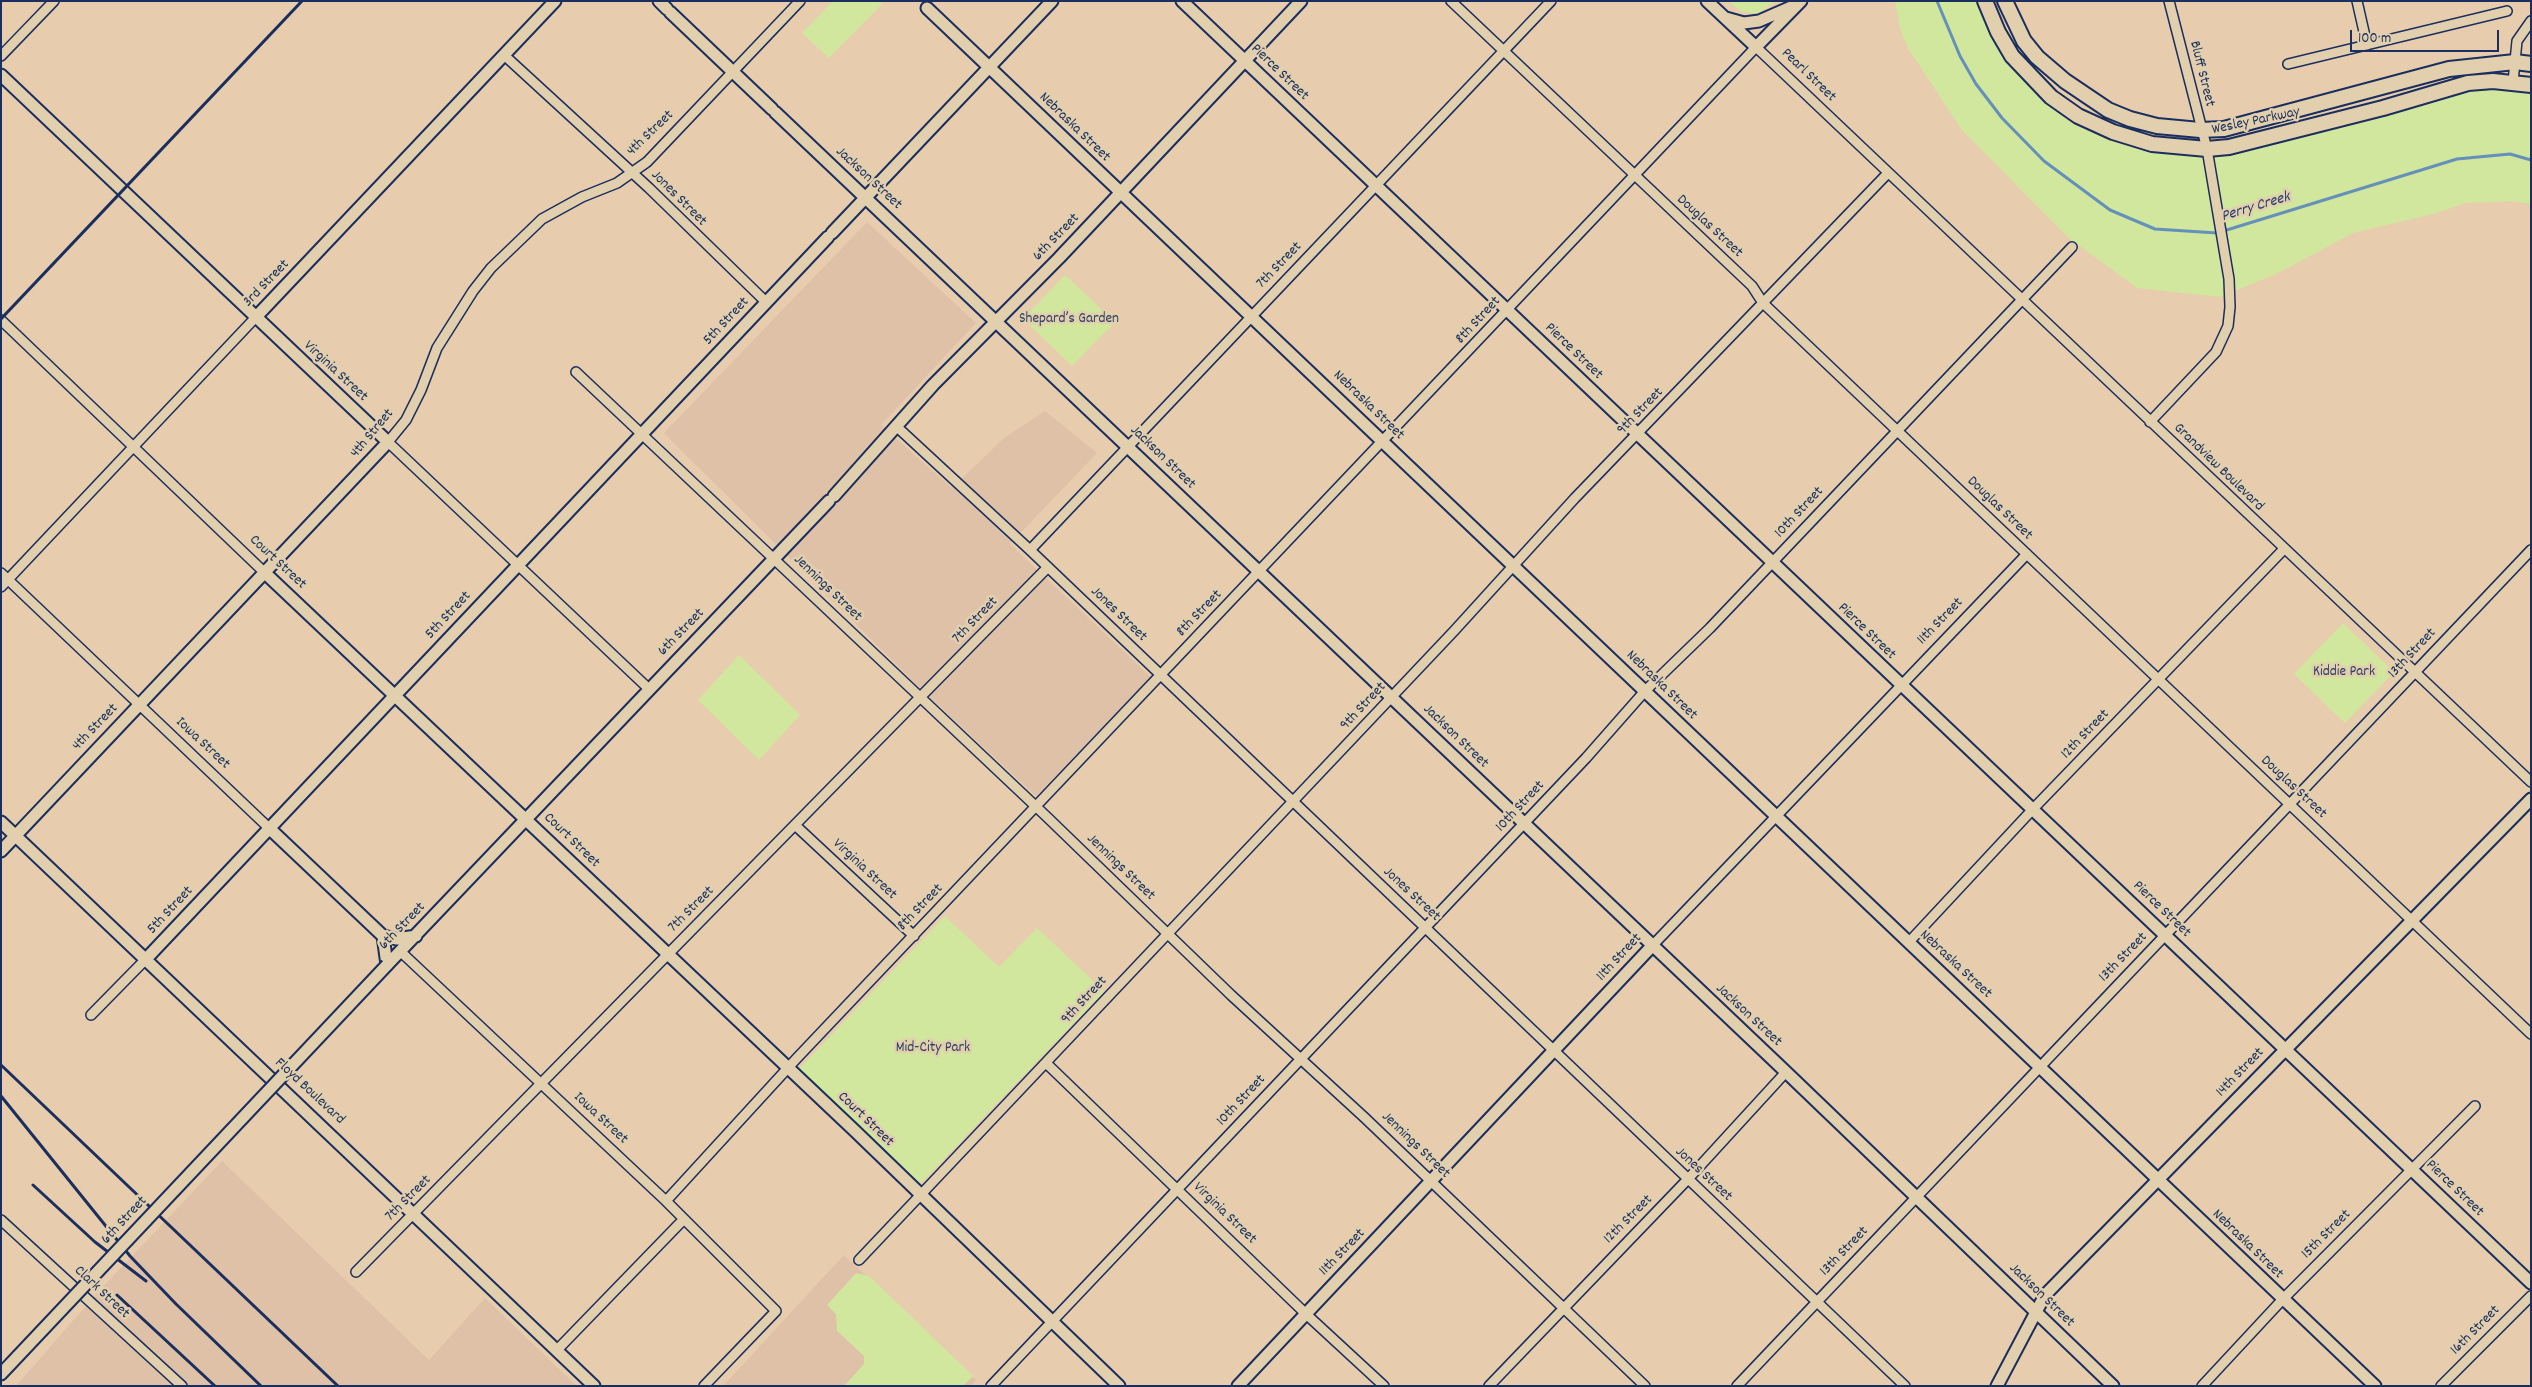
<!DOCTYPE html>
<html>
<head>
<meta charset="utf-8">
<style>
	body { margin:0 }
	#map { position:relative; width:2532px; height:1387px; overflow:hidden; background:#e7cdad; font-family:Dekko,sans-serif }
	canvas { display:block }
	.frame { position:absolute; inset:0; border:2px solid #1b2f5e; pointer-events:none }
	.scale { position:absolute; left:2350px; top:30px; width:149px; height:22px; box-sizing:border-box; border:2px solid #1b2f5e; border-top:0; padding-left:6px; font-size:15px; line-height:18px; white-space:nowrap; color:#1b2f5e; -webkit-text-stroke:4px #e2cfad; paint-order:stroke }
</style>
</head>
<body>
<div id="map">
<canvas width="2532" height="1387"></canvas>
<div class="frame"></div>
<div class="scale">100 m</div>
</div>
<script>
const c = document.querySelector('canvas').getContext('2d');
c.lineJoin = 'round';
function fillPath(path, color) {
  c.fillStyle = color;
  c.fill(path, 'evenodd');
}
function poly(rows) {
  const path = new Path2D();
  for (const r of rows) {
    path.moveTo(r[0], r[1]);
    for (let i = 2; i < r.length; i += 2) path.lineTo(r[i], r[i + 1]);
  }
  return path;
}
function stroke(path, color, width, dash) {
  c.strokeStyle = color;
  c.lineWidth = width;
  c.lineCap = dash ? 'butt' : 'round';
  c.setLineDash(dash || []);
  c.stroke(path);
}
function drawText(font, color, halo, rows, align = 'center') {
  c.font = font + ' Dekko,sans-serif';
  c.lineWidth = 5;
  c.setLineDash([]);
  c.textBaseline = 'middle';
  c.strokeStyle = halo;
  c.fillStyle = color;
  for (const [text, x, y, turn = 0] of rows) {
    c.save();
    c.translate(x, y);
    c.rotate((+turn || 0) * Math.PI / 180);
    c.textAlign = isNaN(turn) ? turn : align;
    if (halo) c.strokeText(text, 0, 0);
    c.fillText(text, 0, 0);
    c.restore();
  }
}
fillPath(poly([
	[867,222,976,323,881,425,952,488,1004,438,1045,411,1097,453,1010,544,1151,677,1036,796,918,686,664,433],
	[222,1161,429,1360,485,1298,577,1386,16,1386,98,1292],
	[844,1255,976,1380,970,1386,723,1386]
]), '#dfc1a8');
fillPath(poly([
	[833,1,879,1,882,4,829,58,802,33],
	[1729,1,1776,1,1757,14,1740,11],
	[1895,1,1977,1,1982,17,2006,60,2045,103,2072,123,2109,140,2152,153,2229,153,2467,92,2491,90,2531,92,2531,204,2513,201,2465,203,2437,213,2353,233,2278,273,2220,297,2137,288,2069,238,1961,129,1908,48,1901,32],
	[1065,275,1115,322,1072,366,1023,319],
	[2343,623,2394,672,2345,723,2294,674],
	[739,655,800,715,759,760,698,700],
	[945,916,999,967,1037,928,1104,991,920,1184,799,1069],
	[856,1273,869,1276,973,1376,963,1386,844,1386,864,1364,864,1356,837,1331,836,1314,827,1305]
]), '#d1e79d');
stroke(poly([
	[1937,1,1960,56,1976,84,2002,118,2044,161,2110,210,2155,229,2217,233,2457,159,2510,154,2531,160]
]), '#6590ba', 3);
const street = poly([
	[1451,1,1752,286,1763,303,2531,1034],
	[2357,1,2367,45],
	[504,55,649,188,766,302],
	[1,56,54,1],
	[2288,64,2507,11],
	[2513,82,2517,41,2531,21],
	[1,320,264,572],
	[576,372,1047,817,1231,995,1365,1118,1645,1386],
	[2150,422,2216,352,2228,326,2230,307,2229,279,2207,149,2169,1],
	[896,426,1030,550,1905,1386],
	[1030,550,1551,1],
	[1,573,269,828],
	[1,587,256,317],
	[649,689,388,442,406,420,421,390,437,348,473,291,491,268,542,219,582,197,617,183,647,162,800,1],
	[795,825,914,936],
	[1909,942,2033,809,2284,549],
	[1652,946,2027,554],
	[401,952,666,1201,776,1311,704,1386],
	[91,1015,146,959],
	[1046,1063,1306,1314,1384,1386],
	[666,1201,797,1058,1756,47,2531,782],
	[1,1220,182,1386],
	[859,1260,1454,631,1575,498,1888,173],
	[356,1272,1048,567],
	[557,1350,684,1219],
	[991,1386,1586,758,1645,691,1710,628,2072,247],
	[1489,1386,1688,1179,1786,1072],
	[1737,1386,2531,550],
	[2202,1386,2282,1300,2475,1106],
	[2441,1386,2531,1296]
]);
const secondary = poly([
	[659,1,667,9],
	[1182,1,2531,1283],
	[1707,1,1756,47,1801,1],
	[927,8,2375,1386],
	[670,12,772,109],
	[1726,18,1744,23,1759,21,1791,7],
	[1,75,388,442,1,851],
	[775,112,1786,1072,2113,1386],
	[832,233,1052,1],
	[256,317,555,1],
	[834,496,933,385,1059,258,1301,1],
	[264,572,855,1131,1119,1386],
	[1,822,594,1386],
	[269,828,383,936,397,939,416,936],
	[383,936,387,965],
	[146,959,828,237],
	[387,965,829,501],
	[1,1374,18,1356],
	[1238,1386,1652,946],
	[1997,1386,2045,1295,2531,799]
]);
const primary = poly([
	[1985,1,1998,32,2012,56,2051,97,2078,116,2113,132,2152,144,2207,149,2229,147,2383,108,2468,83,2493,81,2531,85],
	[2005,1,2024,41,2037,57,2065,81,2108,110,2130,119,2157,126,2200,130,2224,129,2449,69,2515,62,2531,64]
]);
stroke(street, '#1b2f5e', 12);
stroke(secondary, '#1b2f5e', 15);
stroke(primary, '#1b2f5e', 18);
stroke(street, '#e2cfad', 9);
stroke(secondary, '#e2cfad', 11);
stroke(primary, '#e2cfad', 14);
stroke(poly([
	[1,319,302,1],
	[1,1065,338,1386],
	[1,1096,130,1256,176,1304,261,1386],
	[33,1185,95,1242,146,1281],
	[117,1295,215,1386]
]), '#1b2f5e', 3);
const secondaryBridge = poly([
	[18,1356,387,965]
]);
stroke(secondaryBridge, '#1b2f5e', 15, []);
stroke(secondaryBridge, '#e2cfad', 11);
drawText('15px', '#1b2f5e', '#e2cfad', [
	["Pierce Street",1279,73,44],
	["Bluff Street",2201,74,76],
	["Pearl Street",1808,76,44],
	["Wesley Parkway",2256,122,-12],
	["Nebraska Street",1074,128,44],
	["4th Street",651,134,-44],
	["Jackson Street",868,179,43],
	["Jones Street",678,199,45],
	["Douglas Street",1709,227,43],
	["6th Street",1057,238,-46],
	["7th Street",1280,266,-46],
	["3rd Street",267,284,-46],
	["8th Street",1479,321,-47],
	["5th Street",727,322,-47],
	["Pierce Street",1573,352,44],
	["Virginia Street",335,372,43],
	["Nebraska Street",1368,406,44],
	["9th Street",1641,412,-46],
	["4th Street",373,434,-50],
	["Jackson Street",1162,458,44],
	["Grandview Boulevard",2218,468,44],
	["Douglas Street",1999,509,44],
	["10th Street",1800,513,-47],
	["Court Street",277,563,43],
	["Jennings Street",827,589,44],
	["8th Street",1200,614,-46],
	["Jones Street",1118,615,44],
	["5th Street",449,616,-47],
	["7th Street",976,621,-46],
	["11th Street",1941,622,-46],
	["Pierce Street",1866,632,44],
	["6th Street",682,633,-46],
	["13th Street",2413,654,-47],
	["Nebraska Street",1661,686,44],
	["9th Street",1364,707,-47],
	["4th Street",96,728,-46],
	["12th Street",2086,735,-46],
	["Jackson Street",1455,737,44],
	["Iowa Street",202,744,43],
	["Douglas Street",2293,788,43],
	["10th Street",1521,807,-47],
	["Court Street",571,841,44],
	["Jennings Street",1120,868,44],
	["Virginia Street",864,870,43],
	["Jones Street",1411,895,43],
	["8th Street",921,908,-46],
	["7th Street",692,910,-45],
	["Pierce Street",2161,910,44],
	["5th Street",171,911,-47],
	["6th Street",403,927,-46],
	["11th Street",1620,958,-47],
	["13th Street",2124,958,-46],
	["Nebraska Street",1955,965,43],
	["9th Street",1085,1001,-47],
	["Jackson Street",1748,1016,43],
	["14th Street",2241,1073,-46],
	["Floyd Boulevard",309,1092,43],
	["10th Street",1242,1101,-47],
	["Iowa Street",600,1119,43],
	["Court Street",865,1120,44],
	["Jennings Street",1415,1146,44],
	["Jones Street",1703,1175,43],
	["Pierce Street",2454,1189,44],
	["7th Street",409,1199,-45],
	["Virginia Street",1224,1214,44],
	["12th Street",1629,1220,-45],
	["6th Street",125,1221,-47],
	["15th Street",2327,1235,-45],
	["Nebraska Street",2247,1245,44],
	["13th Street",1845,1252,-46],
	["11th Street",1343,1253,-46],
	["Clark Street",101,1293,43],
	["Jackson Street",2041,1296,44],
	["16th Street",2476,1331,-45]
]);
drawText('15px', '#2d4164', '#e2cfad', [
	["Shepard’s Garden",1069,320],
	["Kiddie Park",2344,673],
	["Mid-City Park",933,1049]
]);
drawText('italic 16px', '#273f6d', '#e2cfad', [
	["Perry Creek",2256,208,-17]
]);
</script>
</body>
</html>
